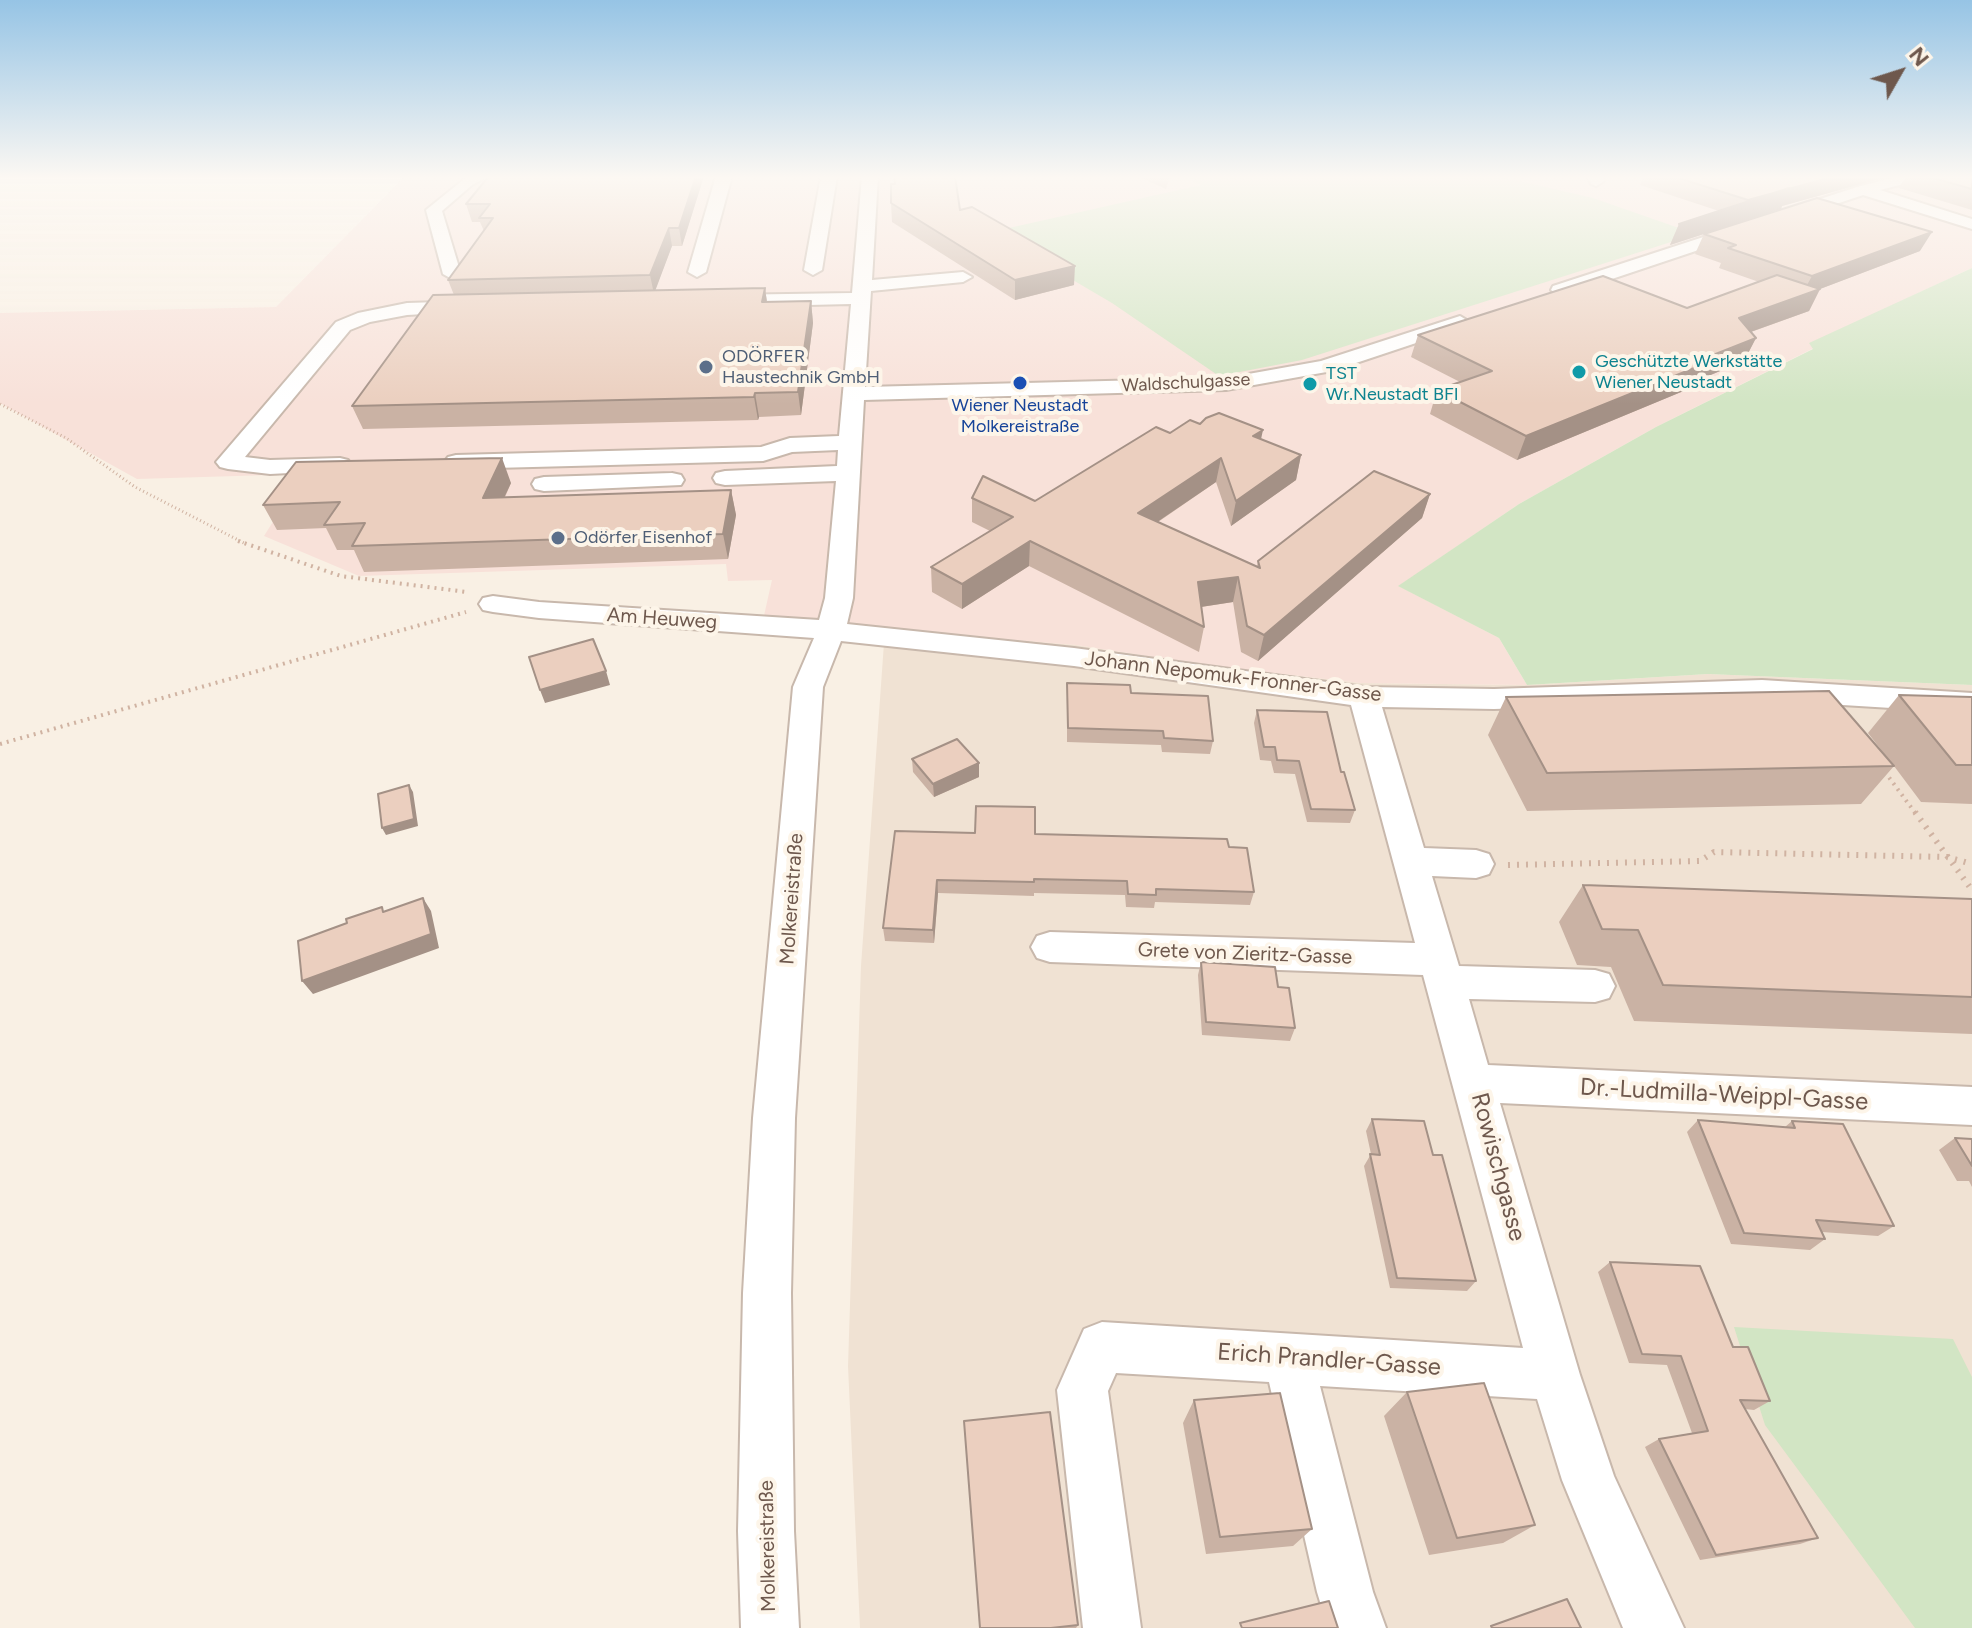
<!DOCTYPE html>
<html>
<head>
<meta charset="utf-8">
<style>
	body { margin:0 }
	#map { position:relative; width:1972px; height:1628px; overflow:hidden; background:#f9f0e4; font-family:Figtree,sans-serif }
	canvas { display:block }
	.north { position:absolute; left:1860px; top:32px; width:80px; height:80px; -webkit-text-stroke:6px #fdf5e9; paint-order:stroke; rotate:51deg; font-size:22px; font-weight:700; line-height:32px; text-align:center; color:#6e584d }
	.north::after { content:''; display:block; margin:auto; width:28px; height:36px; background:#6e584d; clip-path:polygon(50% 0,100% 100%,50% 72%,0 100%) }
</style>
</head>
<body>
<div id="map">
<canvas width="1972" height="1628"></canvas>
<div class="north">N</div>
</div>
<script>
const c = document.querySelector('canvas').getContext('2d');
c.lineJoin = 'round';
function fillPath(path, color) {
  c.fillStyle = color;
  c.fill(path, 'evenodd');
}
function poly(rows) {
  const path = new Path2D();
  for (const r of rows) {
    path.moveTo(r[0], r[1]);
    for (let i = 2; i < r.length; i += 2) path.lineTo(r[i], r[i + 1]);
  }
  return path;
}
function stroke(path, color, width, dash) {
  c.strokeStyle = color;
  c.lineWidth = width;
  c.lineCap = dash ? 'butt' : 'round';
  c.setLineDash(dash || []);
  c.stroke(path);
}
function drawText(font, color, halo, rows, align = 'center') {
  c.font = font + ' Figtree,sans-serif';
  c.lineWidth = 8;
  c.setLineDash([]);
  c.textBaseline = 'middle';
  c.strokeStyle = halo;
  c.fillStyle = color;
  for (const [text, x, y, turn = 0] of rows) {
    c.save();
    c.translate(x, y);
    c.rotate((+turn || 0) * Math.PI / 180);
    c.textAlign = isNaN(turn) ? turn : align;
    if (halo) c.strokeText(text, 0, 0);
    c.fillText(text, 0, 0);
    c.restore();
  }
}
fillPath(poly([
	[885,629,1076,645,1204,665,1361,683,1527,685,1708,674,1972,685,1972,1628,860,1628,848,1366,861,966]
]), '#f0e2d3');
fillPath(poly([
	[405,176,1972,176,1972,268,1810,344,1814,348,1656,427,1519,504,1399,586,1499,638,1527,685,1361,683,1204,665,1076,645,763,620,772,580,728,581,726,564,359,576,264,536,303,474,137,479,0,403,0,313,276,307]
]), '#f8e1d9');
fillPath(poly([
	[1181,176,1498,176,1593,198,1696,234,1302,360,1219,376,1112,303,991,232,1201,185],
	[1972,268,1972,685,1708,674,1527,685,1499,638,1398,586,1519,504,1656,427,1813,349,1809,343],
	[1734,1327,1953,1339,1972,1377,1972,1628,1915,1628,1765,1425]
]), '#d2e5c4');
const minor = poly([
	[468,176,489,176,472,185,442,211,461,274,452,279,443,274,426,210,468,176],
	[716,176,732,176,706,272,697,277,688,272,716,176],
	[821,176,837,176,822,270,813,275,804,270,821,176],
	[862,176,878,176,872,280,963,272,972,277,963,282,871,291,865,387,1226,378,1321,361,1460,316,1470,322,1467,326,1332,371,1226,390,864,400,853,598,847,624,1074,648,1364,687,1494,689,1762,680,1972,693,1972,713,1762,700,1494,709,1382,707,1424,848,1476,850,1489,854,1494,864,1489,874,1476,878,1432,876,1459,966,1595,970,1609,974,1615,986,1609,998,1595,1002,1469,999,1488,1065,1972,1087,1972,1125,1500,1103,1580,1375,1614,1476,1684,1628,1623,1628,1562,1480,1537,1399,1320,1386,1373,1592,1386,1628,1328,1628,1317,1592,1269,1382,1116,1373,1108,1391,1141,1628,1083,1628,1057,1390,1084,1329,1102,1322,1523,1348,1423,975,1050,962,1037,958,1031,947,1037,936,1050,932,1415,943,1351,705,1074,666,841,641,823,687,795,1118,791,1293,794,1531,799,1628,741,1628,738,1531,743,1293,753,1118,793,687,814,638,539,618,493,612,483,610,479,604,483,598,493,596,539,602,819,620,825,598,836,481,725,485,716,483,713,478,716,473,725,471,837,466,838,450,792,452,763,461,456,469,448,467,444,462,448,457,456,455,761,447,790,438,839,436,851,304,723,307,714,301,723,295,852,293,862,176],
	[1587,176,1603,176,1604,181,1596,186,1591,184,1587,176],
	[1900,176,1926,176,1923,179,1880,190,1972,219,1972,229,1863,195,1567,294,1560,296,1551,290,1553,286,1857,187,1900,176],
	[470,301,477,303,480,307,477,311,407,315,370,322,350,330,245,457,270,460,340,458,348,460,352,465,348,470,270,474,228,469,220,467,216,462,336,322,358,313,407,303,470,301],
	[672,473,681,475,684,480,681,485,544,491,535,489,532,484,535,479,544,477,672,473]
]);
stroke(minor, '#c8b8ac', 4);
stroke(poly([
	[0,404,66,438,135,487,244,543]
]), '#d0b3a2', 3, [1, 3]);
stroke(poly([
	[238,541,341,576,467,592],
	[0,744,466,612],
	[1885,772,1916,814]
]), '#d0b3a2', 4, [2, 5]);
stroke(poly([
	[1915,812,1972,890],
	[1508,865,1700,861,1714,852,1947,857,1972,864]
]), '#d0b3a2', 6, [2, 7]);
fillPath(minor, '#fff');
fillPath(poly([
	[704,176,682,246,672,246,655,290,765,288,767,302,811,301,813,323,801,415,759,417,758,420,363,429,352,406,454,295,448,280,484,231,480,222,472,222,466,204],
	[1137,176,1170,176,1166,189],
	[1644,176,1890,176,1782,206,1781,209,1670,245,1679,224,1719,211,1640,185],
	[1906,176,1972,176,1972,210,1899,188],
	[891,203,960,210,1074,285,1015,300,892,222],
	[1704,234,1920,251,1820,289,1809,311,1751,332,1756,338,1744,361,1701,379,1698,385,1517,460,1430,414,1437,390,1460,382,1411,357,1418,335,1687,308,1759,282,1719,268,1721,263,1695,254],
	[1200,424,1261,439,1301,455,1296,480,1231,526,1216,482,1158,522,1257,566,1258,561,1430,494,1422,518,1258,661,1241,652,1233,602,1201,607,1204,627,1199,652,1029,566,962,609,932,592,931,567,990,531,972,522,972,498,1035,501,1170,433],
	[511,483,505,497,731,490,736,515,728,559,364,572,354,550,337,550,326,528,277,530,263,505],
	[1067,683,1131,693,1213,741,1210,754,1162,752,1161,745,1067,742],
	[1899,695,1972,697,1972,804,1921,802,1894,766,1861,804,1527,811,1488,735,1506,697,1889,760,1868,733],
	[1257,710,1341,772,1355,810,1350,823,1307,822,1295,774,1274,773,1271,761,1260,760,1254,723],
	[912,759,979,763,979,777,934,797,913,772],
	[895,831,1035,834,1229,847,1254,892,1250,905,1155,902,1154,908,1126,907,1125,895,1034,893,1034,896,938,893,934,943,885,941,883,928],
	[1583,885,1972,899,1972,1034,1634,1021,1611,967,1577,965,1559,922],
	[1201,962,1295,1028,1290,1041,1202,1035,1198,975],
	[1372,1119,1433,1155,1476,1281,1467,1291,1390,1288,1364,1166,1371,1154,1366,1131],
	[1698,1120,1785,1127,1792,1121,1894,1226,1878,1236,1822,1232,1825,1239,1810,1250,1731,1244,1687,1132],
	[1955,1138,1972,1139,1972,1187,1969,1181,1957,1181,1939,1150],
	[1610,1262,1733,1347,1770,1401,1754,1410,1745,1409,1818,1538,1800,1544,1700,1560,1645,1447,1659,1439,1692,1433,1667,1365,1629,1363,1598,1272],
	[1407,1392,1535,1525,1503,1543,1429,1555,1384,1416],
	[1194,1400,1312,1529,1293,1546,1206,1554,1183,1423],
	[1078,1625,1076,1628,979,1628]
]), '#cab2a4');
fillPath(poly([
	[696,176,704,176,682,246,679,228],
	[1836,176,1890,176,1782,206,1781,209,1670,245,1679,224,1747,203,1748,200],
	[669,228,672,246,654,294,650,275],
	[1932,232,1920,251,1812,292,1820,289,1809,311,1728,340,1739,318,1801,296,1812,276],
	[1075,266,1074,285,1015,300,1015,280],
	[765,288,768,310,762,302],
	[811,301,813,323,801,415,798,392],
	[1756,338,1744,361,1701,379,1698,385,1517,460,1526,436],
	[755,393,759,417,758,420,754,397],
	[1263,430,1258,453,1253,436],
	[1301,455,1296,480,1231,526,1236,501],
	[502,458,511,483,492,523,483,498],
	[1221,458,1216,482,1135,537,1138,513],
	[731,490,736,515,728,559,723,534],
	[1430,494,1422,518,1258,661,1264,635],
	[1030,541,1029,566,962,609,962,584],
	[1238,577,1233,602,1194,608,1198,582],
	[606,671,610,685,545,703,540,690],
	[979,763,979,777,934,797,933,784],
	[409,785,413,792,418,826,386,835,382,828],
	[937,880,938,893,934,943,933,930],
	[423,898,431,911,439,948,313,994,302,981]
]), '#a49186');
const building = poly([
	[489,176,696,176,679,228,669,228,650,275,448,280,493,218,479,218,490,204,466,204,489,176],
	[894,176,955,176,960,210,972,207,1075,266,1015,280,891,203,891,184,895,184,894,176],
	[1672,176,1836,176,1748,200,1672,176],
	[1926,176,1972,176,1972,189,1926,176],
	[1789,188,1791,189,1679,224,1789,188],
	[1817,198,1932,232,1812,276,1728,248,1736,245,1704,234,1817,198],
	[1777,275,1820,289,1739,318,1756,338,1703,359,1709,362,1526,436,1437,390,1492,371,1418,335,1603,276,1687,308,1777,275],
	[765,288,762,302,811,301,798,392,755,393,754,397,352,406,433,295,765,288],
	[1219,413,1263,430,1253,436,1301,455,1236,501,1221,458,1138,513,1260,568,1258,561,1374,471,1430,494,1264,635,1247,626,1238,577,1198,582,1204,627,1030,541,962,584,931,567,1013,517,972,498,983,476,1035,501,1156,427,1170,433,1190,420,1200,424,1206,418,1219,413],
	[502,458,483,498,731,490,723,534,352,546,365,523,324,525,340,502,263,505,296,462,502,458],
	[593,639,606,671,540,690,529,657,593,639],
	[1067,683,1130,685,1131,693,1208,696,1213,741,1164,738,1163,731,1068,728,1067,683],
	[1829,691,1894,766,1547,773,1506,697,1829,691],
	[1899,695,1972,697,1972,765,1956,765,1899,695],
	[1257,710,1327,712,1341,772,1344,772,1355,810,1311,809,1299,761,1277,760,1275,747,1264,747,1257,710],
	[957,739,979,763,933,784,912,759,957,739],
	[409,785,414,819,382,828,378,794,409,785],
	[976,806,1035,807,1035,834,1227,839,1229,847,1247,848,1254,892,1156,889,1156,895,1128,894,1127,881,1034,879,1034,882,937,880,933,930,883,928,895,831,975,833,976,806],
	[1583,885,1972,899,1972,997,1663,985,1638,930,1602,929,1583,885],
	[423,898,431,934,302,981,298,941,347,923,346,919,382,907,383,912,423,898],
	[1201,962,1275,967,1278,987,1289,988,1295,1028,1206,1022,1201,962],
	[1372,1119,1424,1121,1433,1155,1442,1155,1476,1281,1397,1278,1370,1154,1380,1155,1372,1119],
	[1698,1120,1795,1128,1792,1121,1843,1124,1894,1226,1816,1220,1825,1239,1744,1233,1698,1120],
	[1955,1138,1972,1139,1972,1166,1955,1138],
	[1610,1262,1700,1266,1733,1347,1748,1347,1770,1401,1740,1400,1818,1538,1716,1555,1659,1439,1708,1431,1681,1356,1642,1354,1610,1262],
	[1484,1383,1535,1525,1457,1538,1407,1392,1484,1383],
	[1280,1393,1312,1529,1220,1537,1194,1400,1280,1393],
	[1050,1412,1078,1625,1051,1628,980,1628,964,1421,1050,1412],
	[1567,1599,1581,1628,1492,1628,1491,1626,1567,1599],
	[1329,1601,1338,1628,1242,1628,1240,1623,1329,1601]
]);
fillPath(building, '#ebcfbf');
stroke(building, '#a49186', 2);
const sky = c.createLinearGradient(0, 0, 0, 404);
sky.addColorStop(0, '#96c4e5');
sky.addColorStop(0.44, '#fcf8f3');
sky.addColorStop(1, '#fcf8f300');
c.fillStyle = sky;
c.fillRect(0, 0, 1972, 404);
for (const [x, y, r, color] of [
	[706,367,8,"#5c6f8a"],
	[1579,372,8,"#0f9aa8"],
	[1020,383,8,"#1a4fb4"],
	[1310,384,8,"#0f9aa8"],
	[558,538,8,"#5c6f8a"]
]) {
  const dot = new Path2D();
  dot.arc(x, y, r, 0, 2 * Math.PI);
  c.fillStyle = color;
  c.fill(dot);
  stroke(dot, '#fdf5e9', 3);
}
drawText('18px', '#4e5e75', '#fdf5e9', [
	["ODÖRFER",722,357],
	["Haustechnik GmbH",722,378],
	["Odörfer Eisenhof",574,538]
], 'left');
drawText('18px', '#0d838f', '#fdf5e9', [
	["Geschützte Werkstätte",1595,362],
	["Wiener Neustadt",1595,383],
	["TST",1326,374],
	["Wr.Neustadt BFI",1326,395]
], 'left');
drawText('18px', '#6e584d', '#fdf5e9', [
	["Waldschulgasse",1186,383,-3]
]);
drawText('18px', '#164399', '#fdf5e9', [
	["Wiener Neustadt",1020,406],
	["Molkereistraße",1020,427]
]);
drawText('20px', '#6e584d', '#fdf5e9', [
	["Am Heuweg",662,619,4],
	["Johann Nepomuk-Fronner-Gasse",1233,677,7],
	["Molkereistraße",792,899,-86],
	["Grete von Zieritz-Gasse",1245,954,2],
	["Molkereistraße",768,1546,-91]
]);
drawText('24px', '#6e584d', '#fdf5e9', [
	["Dr.-Ludmilla-Weippl-Gasse",1724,1095,3],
	["Rowischgasse",1498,1167,75],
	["Erich Prandler-Gasse",1329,1360,4]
]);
</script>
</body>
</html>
